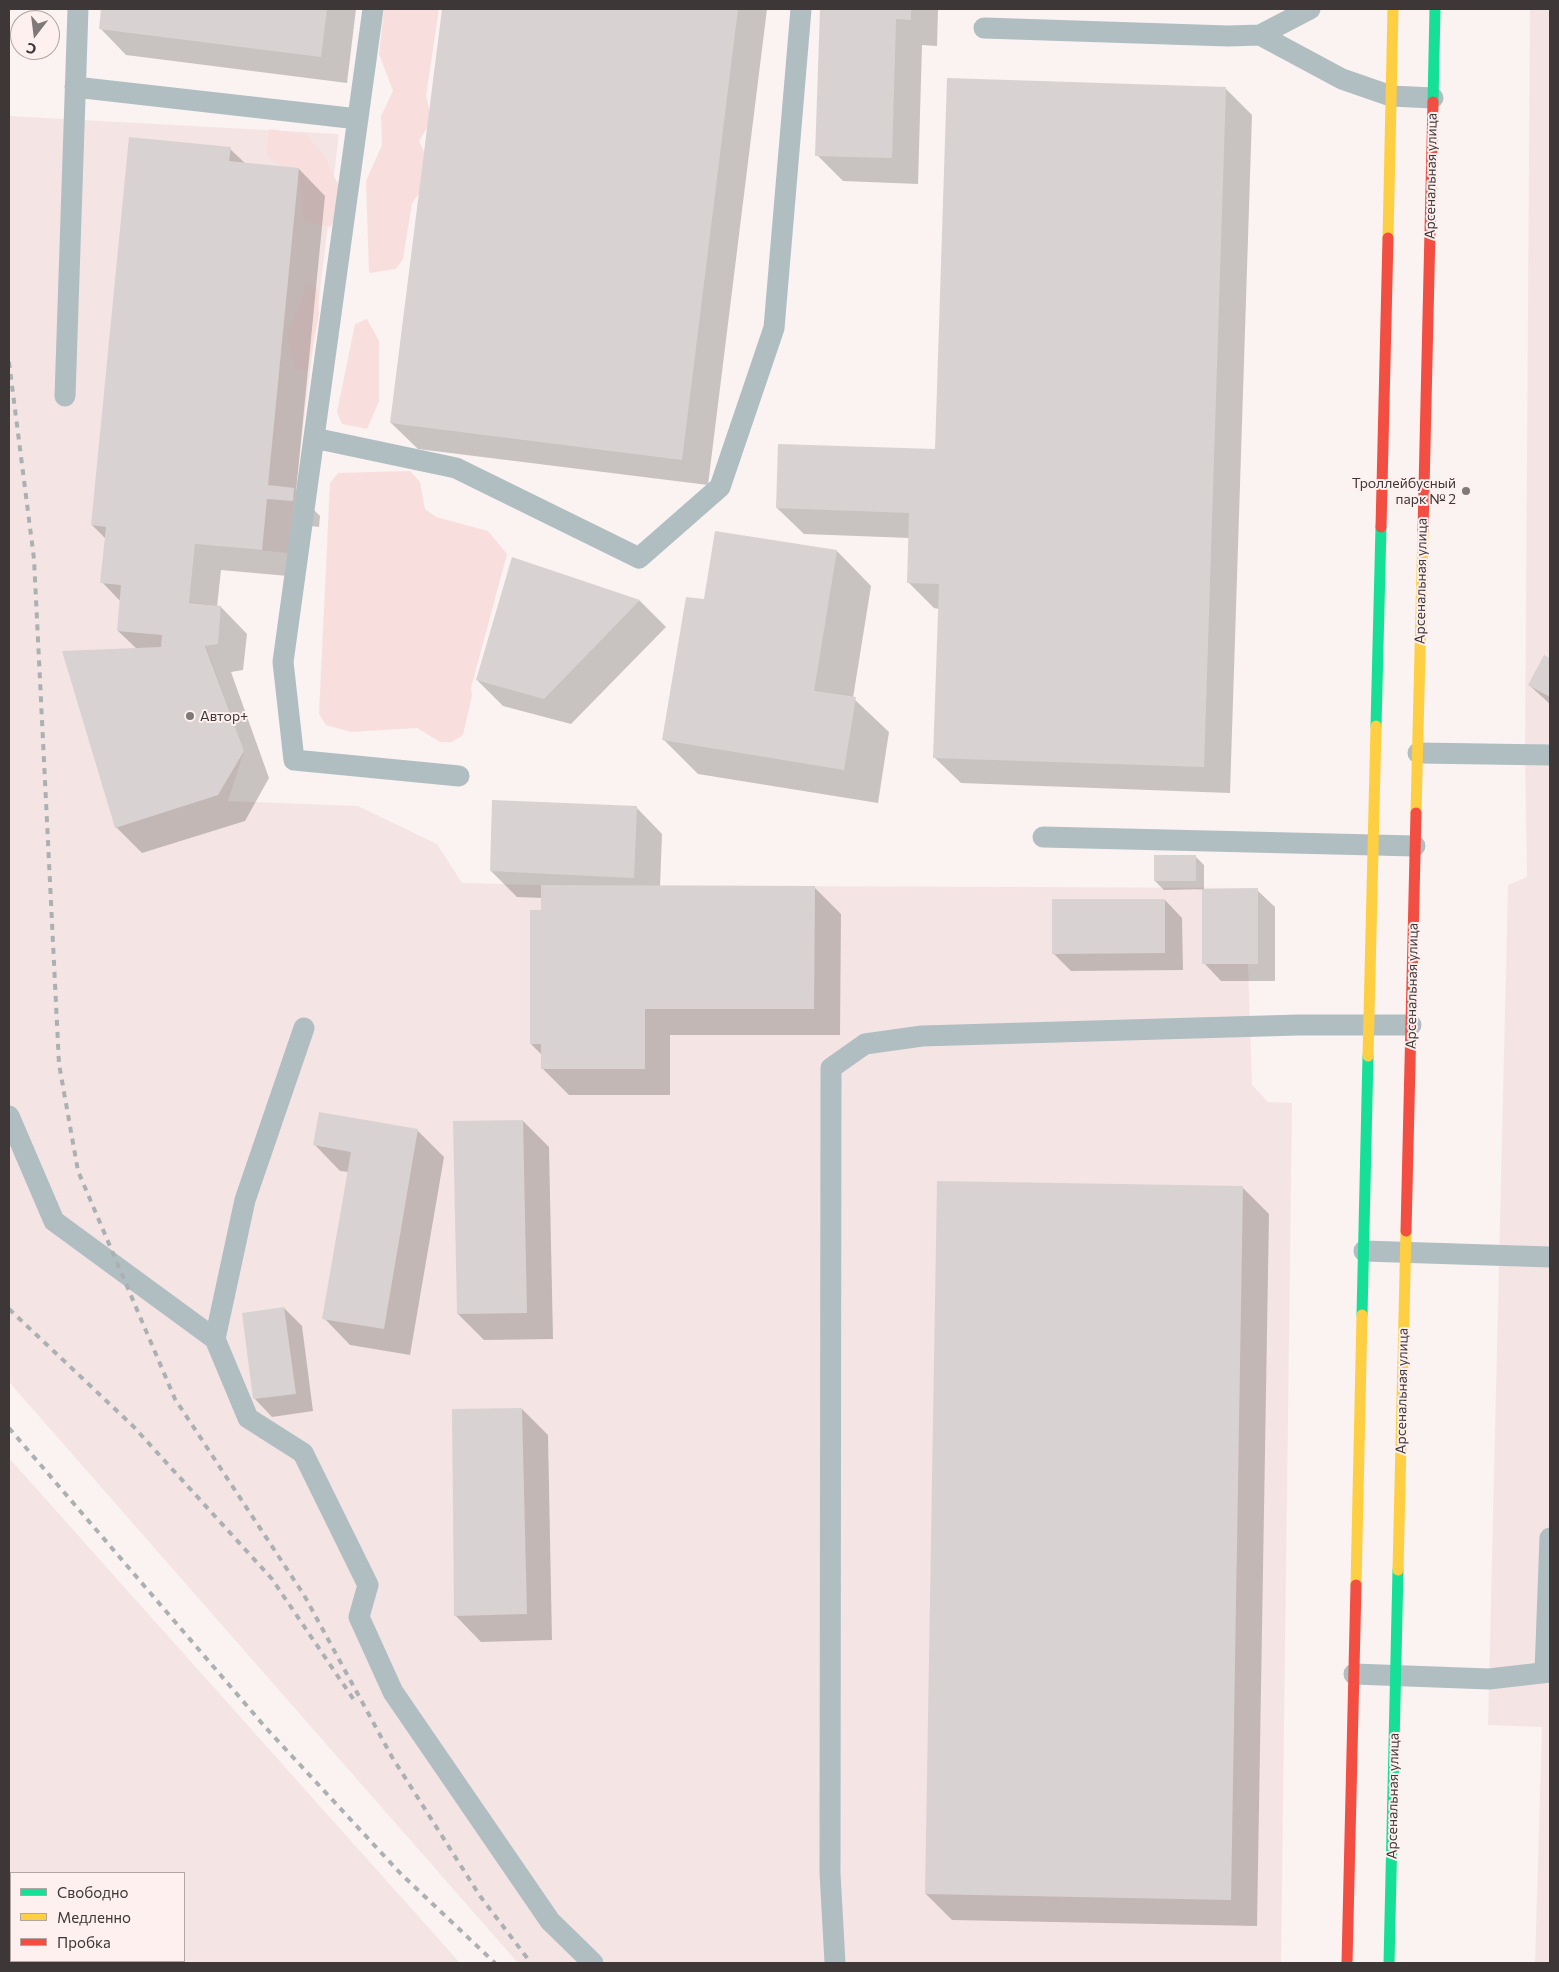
<!DOCTYPE html>
<html>
<head>
<meta charset="utf-8">
<style>
	body { margin:0 }
	#map { position:relative; width:1559px; height:1972px; overflow:hidden; background:#faf3f2; font-family:Commissioner,sans-serif }
	canvas { display:block }
	.frame { position:absolute; inset:0; border:10px solid #3d3737; pointer-events:none }
	.legend { position:absolute; left:10px; top:1872px; width:175px; height:90px; box-sizing:border-box; background:#fdf0ef; border:1px solid #b0a6a5; margin:0; padding:6px 9px; list-style:none; font-size:15px; color:#3d3737 }
	.legend li { display:flex; align-items:center; gap:10px; height:25px }
	.legend b { width:25px; border:1px solid #b0a6a5 }
	.north { position:absolute; left:10px; top:10px; width:50px; height:50px; box-sizing:border-box; background:#fdf0ef; border:1px solid #b0a6a5; border-radius:50%; rotate:195deg; font-size:14px; font-weight:700; line-height:20px; text-align:center; color:#3d3737 }
	.north::after { content:''; display:block; margin:auto; width:18px; height:22px; background:#7f7978; clip-path:polygon(50% 0,100% 100%,50% 72%,0 100%) }
</style>
</head>
<body>
<div id="map">
<canvas width="1559" height="1972"></canvas>
<div class="frame"></div>
<ul class="legend">
<li><b style="height:6px;background:#16e098"></b>Свободно</li>
<li><b style="height:6px;background:#ffcf43"></b>Медленно</li>
<li><b style="height:6px;background:#f24e42"></b>Пробка</li>
</ul>
<div class="north">С</div>
</div>
<script>
const c = document.querySelector('canvas').getContext('2d');
c.lineJoin = 'round';
function fillPath(path, color) {
  c.fillStyle = color;
  c.fill(path, 'evenodd');
}
function poly(rows) {
  const path = new Path2D();
  for (const r of rows) {
    path.moveTo(r[0], r[1]);
    for (let i = 2; i < r.length; i += 2) path.lineTo(r[i], r[i + 1]);
  }
  return path;
}
function stroke(path, color, width, dash) {
  c.strokeStyle = color;
  c.lineWidth = width;
  c.lineCap = dash ? 'butt' : 'round';
  c.setLineDash(dash || []);
  c.stroke(path);
}
function drawText(font, color, halo, rows, align = 'center') {
  c.font = font + ' Commissioner,sans-serif';
  c.lineWidth = 4;
  c.setLineDash([]);
  c.textBaseline = 'middle';
  c.strokeStyle = halo;
  c.fillStyle = color;
  for (const [text, x, y, turn = 0] of rows) {
    c.save();
    c.translate(x, y);
    c.rotate((+turn || 0) * Math.PI / 180);
    c.textAlign = isNaN(turn) ? turn : align;
    if (halo) c.strokeText(text, 0, 0);
    c.fillText(text, 0, 0);
    c.restore();
  }
}
fillPath(poly([
	[1530,9,1550,9,1550,1963,1535,1963,1542,1727,1488,1725,1508,885,1527,877,1525,754],
	[9,116,339,134,288,553,195,544,189,602,221,606,218,644,206,646,244,751,228,801,358,806,437,844,462,883,541,885,1258,888,1258,964,1248,964,1252,1085,1268,1102,1292,1103,1281,1963,518,1963,9,1382],
	[9,1458,460,1963,9,1963],
	[11,1873,184,1873,184,1961,11,1961]
]), '#f4e5e4');
fillPath(poly([
	[384,9,439,9,426,96,432,120,419,141,434,173,412,203,403,259,396,269,369,273,366,181,382,145,381,116,393,91,379,54],
	[269,129,306,134,323,154,340,188,338,216,330,227,303,222,300,180,266,155],
	[307,283,318,289,319,315,308,371,295,369,288,335],
	[367,319,379,341,379,401,367,429,342,424,337,412,355,324],
	[410,471,420,482,425,509,436,517,488,531,507,554,471,688,472,696,463,735,452,742,440,742,417,728,351,732,326,725,319,714,330,483,338,473]
]), '#f8dfdd');
fillPath(poly([
	[103,9,356,9,347,83,126,55,100,28],
	[443,9,767,9,708,485,418,449,391,423],
	[821,9,938,9,937,46,922,45,918,184,843,181,817,155],
	[1226,89,1252,115,1230,793,961,783,934,757,939,609,934,608,908,582,910,538,804,534,777,508,937,450],
	[230,149,246,164,299,169,325,196,296,492,320,516,319,527,293,524,288,576,221,570,217,607,221,607,247,634,243,670,231,672,269,778,245,821,142,853,116,827,137,649,118,631,121,602,102,582,106,539,92,525],
	[837,551,871,586,853,698,889,732,878,803,698,774,664,740],
	[513,559,640,601,666,627,571,724,503,706,477,680],
	[1544,656,1550,659,1550,704,1529,685],
	[636,807,662,834,660,887,814,887,841,914,840,1035,670,1035,670,1095,569,1095,542,1068,542,1055,531,1044,543,898,517,897,491,871],
	[1195,856,1204,865,1204,890,1257,890,1275,907,1275,981,1221,981,1204,963,1204,889,1164,890,1155,881],
	[1165,900,1182,918,1183,970,1071,971,1053,953],
	[320,1113,418,1131,444,1157,410,1355,350,1345,324,1318,349,1172,340,1171,314,1144],
	[523,1121,549,1147,553,1339,484,1340,458,1314],
	[1243,1188,1269,1214,1257,1926,952,1920,926,1894],
	[284,1308,302,1326,313,1411,272,1417,255,1399,243,1314],
	[522,1409,548,1435,552,1640,481,1642,455,1615]
]), '#0003');
fillPath(poly([
	[101,9,327,9,321,57,99,29],
	[442,9,738,9,682,460,390,423],
	[820,9,911,9,911,20,896,19,892,158,815,156],
	[947,78,1226,87,1204,767,933,758,939,584,907,583,909,513,776,508,778,444,935,449],
	[129,137,231,147,229,161,299,168,268,485,294,488,293,501,267,499,262,550,195,544,189,603,221,606,218,644,205,646,244,751,218,795,115,828,62,651,161,647,162,635,117,631,121,585,100,583,106,527,91,525],
	[715,531,837,550,814,691,856,697,844,770,662,740,686,597,704,599],
	[512,557,640,600,544,699,476,680],
	[1544,655,1550,658,1550,697,1528,685],
	[492,800,637,806,634,878,490,871],
	[1154,855,1196,855,1196,881,1154,881],
	[541,885,815,886,814,1009,645,1009,645,1069,541,1069,541,1044,530,1044,530,910,541,910],
	[1258,888,1258,964,1202,964,1202,889],
	[1052,899,1165,899,1165,953,1052,954],
	[319,1112,418,1129,384,1329,322,1319,351,1152,313,1145],
	[523,1120,527,1313,457,1314,453,1121],
	[937,1181,1243,1186,1231,1900,925,1894],
	[284,1307,296,1394,253,1399,242,1313],
	[522,1408,527,1614,454,1616,452,1409]
]), '#d8d3d2');
stroke(poly([
	[373,9,283,662,294,760,459,776],
	[1310,9,1260,35,1342,79,1391,96,1433,98],
	[984,28,1228,36,1260,35],
	[75,87,358,119],
	[65,396,78,9],
	[314,438,456,468,639,558,720,487,774,328,801,9],
	[1418,753,1550,755],
	[1043,837,1415,846],
	[304,1028,245,1200,215,1339,248,1418,303,1453,368,1585,359,1617,393,1692,550,1921,593,1963],
	[9,1116,54,1221,215,1339],
	[1364,1251,1550,1257],
	[1545,1672,1550,1538],
	[1354,1674,1489,1679,1550,1672],
	[835,1963,830,1873,831,1068,865,1044,922,1036,1298,1025,1411,1025]
]), '#b0bec2', 21);
stroke(poly([
	[1433,102,1435,9],
	[1376,726,1381,527],
	[1362,1315,1368,1056],
	[1389,1963,1398,1570]
]), '#16e098', 11);
stroke(poly([
	[1388,238,1393,9],
	[1416,813,1423,531],
	[1368,1056,1376,726],
	[1398,1570,1406,1231],
	[1356,1585,1362,1315]
]), '#ffcf43', 11);
stroke(poly([
	[1381,527,1388,238],
	[1423,531,1433,102],
	[1406,1231,1416,813],
	[1347,1963,1356,1585]
]), '#f24e42', 11);
stroke(poly([
	[9,362,34,559,59,1064,78,1171,175,1399,304,1595,392,1757,480,1896,531,1963],
	[9,1309,133,1426,272,1579,356,1703],
	[9,1428,266,1728,400,1873,495,1963]
]), '#abb1b2', 4, [6, 6]);
for (const [x, y, r, color] of [
	[1466,491,5,"#7f7978"],
	[190,716,5,"#7f7978"]
]) {
  const dot = new Path2D();
  dot.arc(x, y, r, 0, 2 * Math.PI);
  c.fillStyle = color;
  c.fill(dot);
  stroke(dot, '#fdf0ef', 2);
}
drawText('14px', '#3d3737', '#fdf0ef', [
	["Арсенальная улица",1431,176,-89],
	["Арсенальная улица",1421,581,-89],
	["Арсенальная улица",1412,986,-89],
	["Арсенальная улица",1402,1391,-89],
	["Арсенальная улица",1393,1796,-89]
]);
drawText('14px', '#3d3737', '#fdf0ef', [
	["Троллейбусный",1456,483],
	["парк № 2",1456,499],
	["Автор+",200,716,"left"]
], 'right');
</script>
</body>
</html>
